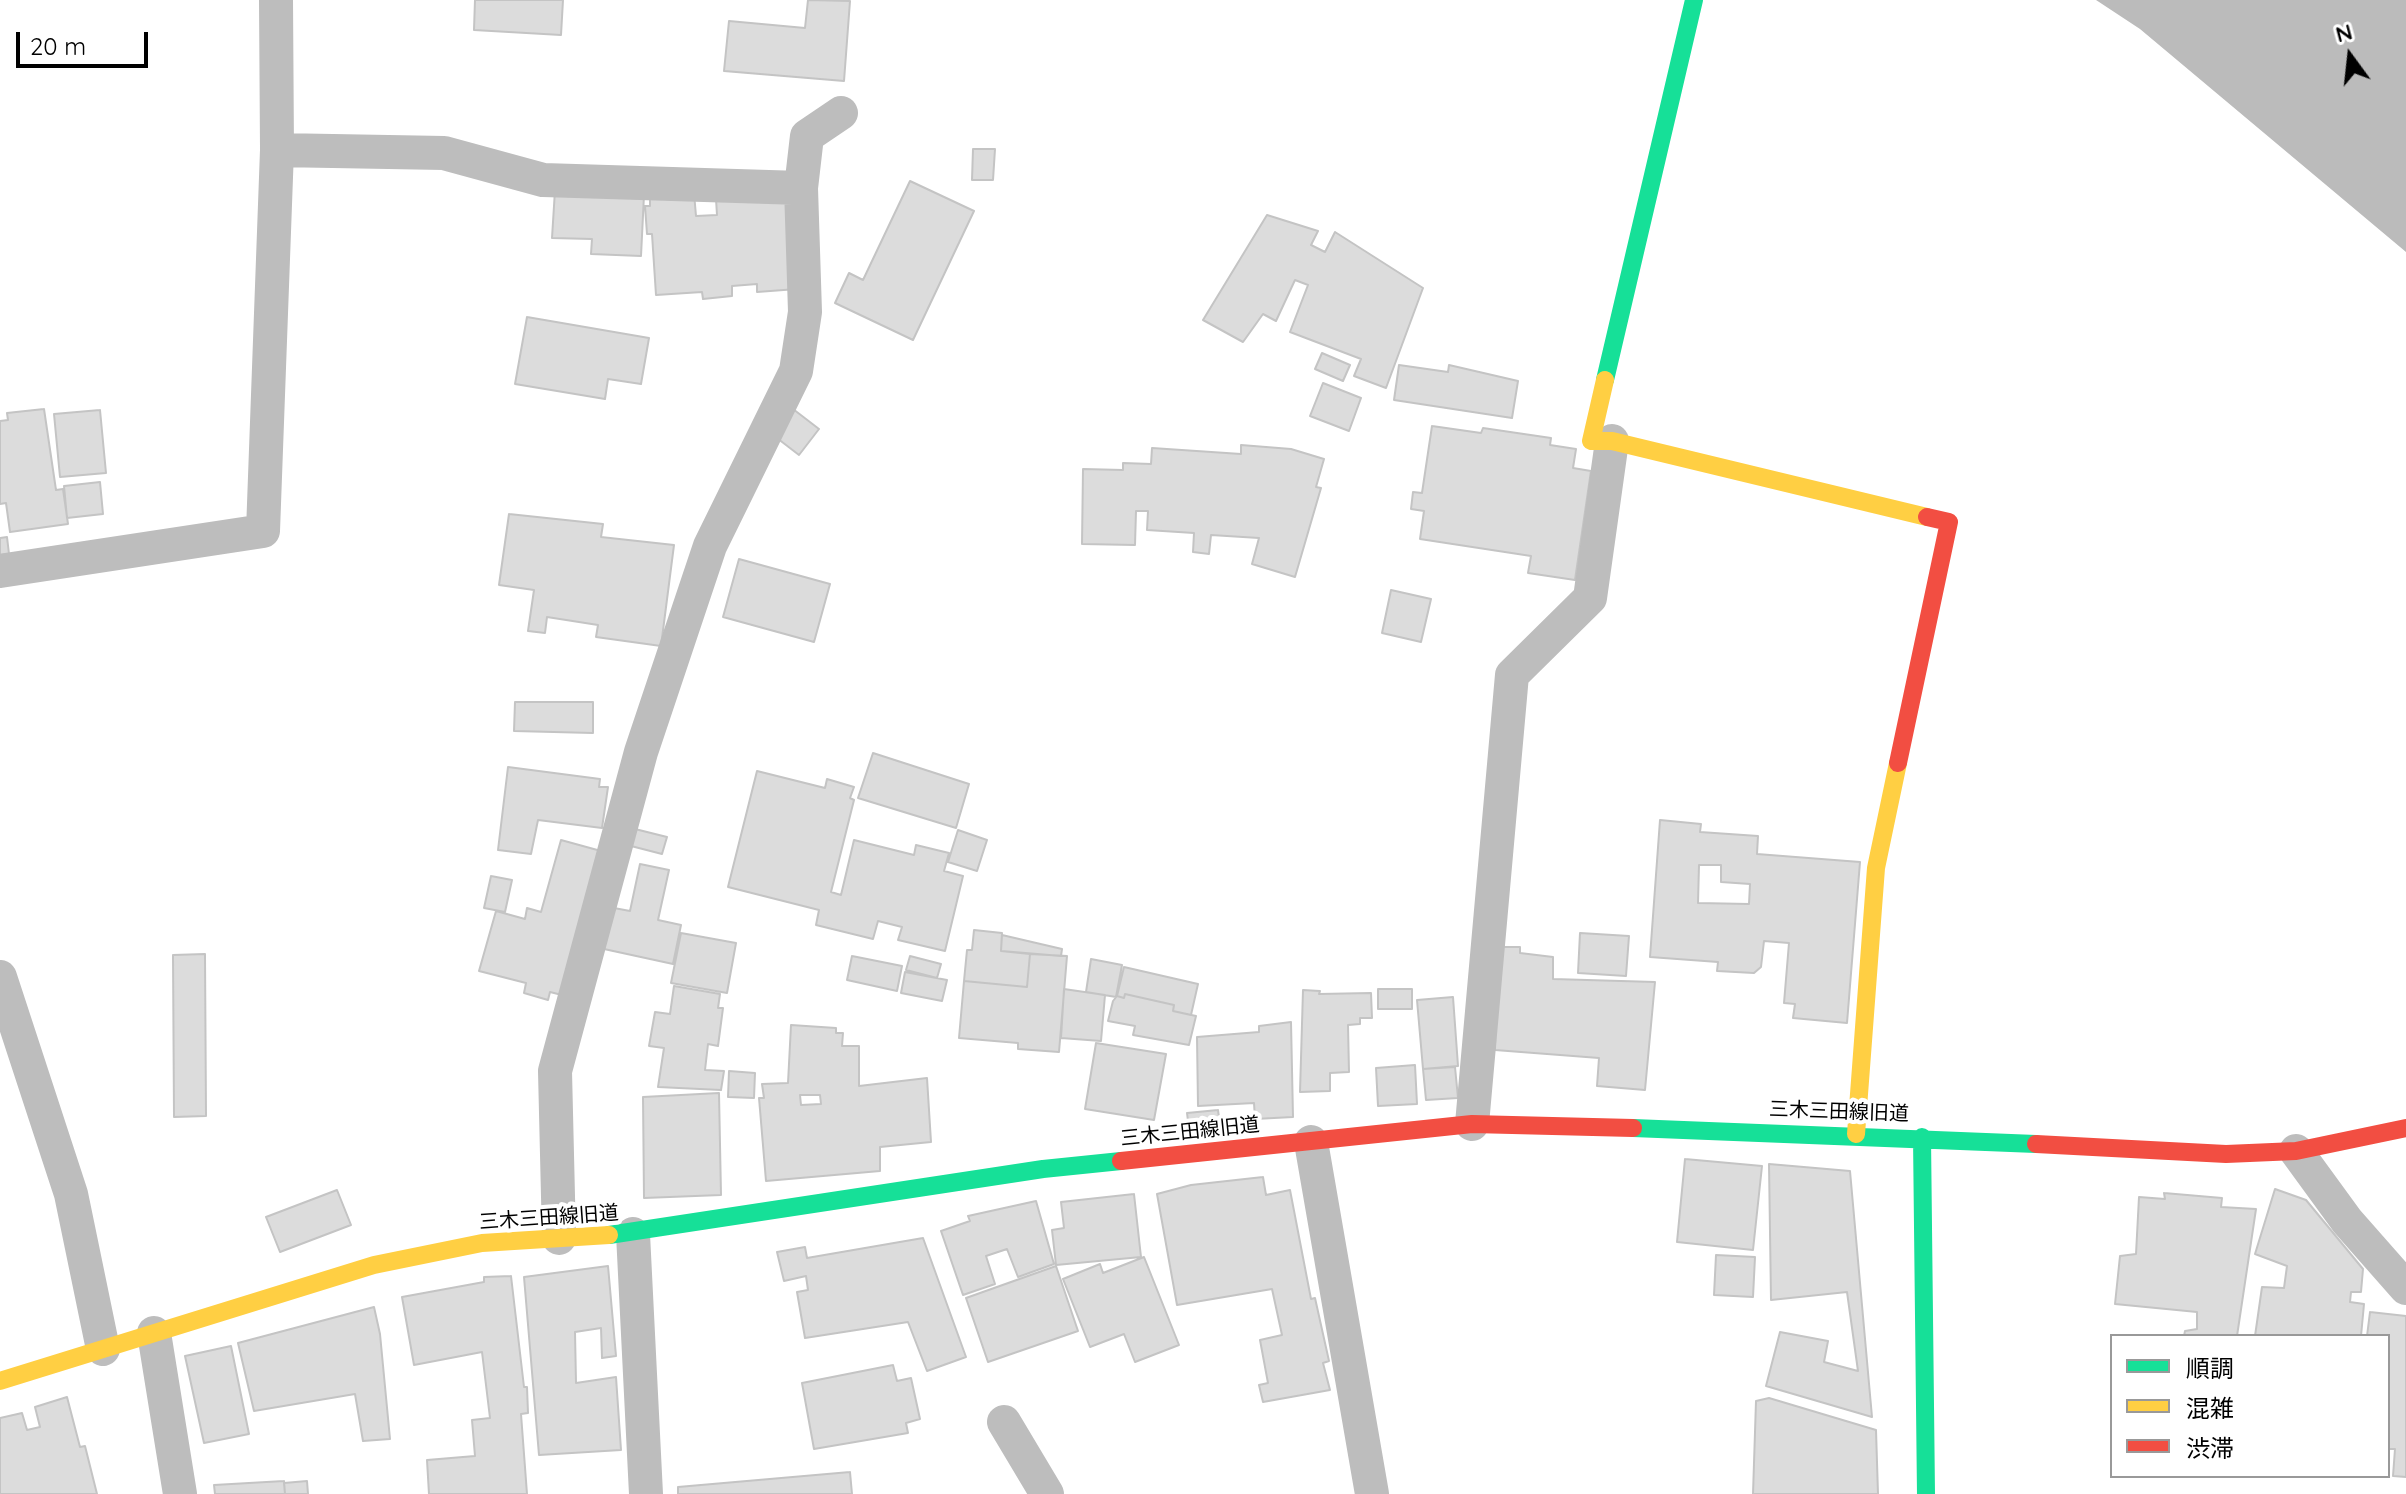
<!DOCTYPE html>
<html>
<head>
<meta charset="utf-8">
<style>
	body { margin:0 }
	#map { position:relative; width:2406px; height:1494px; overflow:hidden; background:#fff; font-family:Quicksand,"Noto Sans JP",sans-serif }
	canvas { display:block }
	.legend { position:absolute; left:2110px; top:1334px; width:280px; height:144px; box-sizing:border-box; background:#fff; border:2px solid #999; margin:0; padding:10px 14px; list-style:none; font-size:24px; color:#000 }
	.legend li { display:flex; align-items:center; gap:16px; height:40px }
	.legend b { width:40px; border:2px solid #999 }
	.north { position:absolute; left:2310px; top:16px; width:80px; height:80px; -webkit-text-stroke:6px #fff; paint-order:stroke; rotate:345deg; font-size:22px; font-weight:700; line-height:32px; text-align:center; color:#000 }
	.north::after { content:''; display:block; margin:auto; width:28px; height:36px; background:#000; clip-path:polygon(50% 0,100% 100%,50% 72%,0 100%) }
	.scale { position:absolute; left:16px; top:32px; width:132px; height:36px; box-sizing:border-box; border:4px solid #000; border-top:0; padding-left:10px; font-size:24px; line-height:28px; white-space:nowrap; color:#000; -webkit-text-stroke:6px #fff; paint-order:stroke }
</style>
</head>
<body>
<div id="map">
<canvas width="2406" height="1494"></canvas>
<ul class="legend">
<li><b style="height:10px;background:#16e098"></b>順調</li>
<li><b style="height:10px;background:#ffcf43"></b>混雑</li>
<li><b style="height:10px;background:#f24e42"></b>渋滞</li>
</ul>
<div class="north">N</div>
<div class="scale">20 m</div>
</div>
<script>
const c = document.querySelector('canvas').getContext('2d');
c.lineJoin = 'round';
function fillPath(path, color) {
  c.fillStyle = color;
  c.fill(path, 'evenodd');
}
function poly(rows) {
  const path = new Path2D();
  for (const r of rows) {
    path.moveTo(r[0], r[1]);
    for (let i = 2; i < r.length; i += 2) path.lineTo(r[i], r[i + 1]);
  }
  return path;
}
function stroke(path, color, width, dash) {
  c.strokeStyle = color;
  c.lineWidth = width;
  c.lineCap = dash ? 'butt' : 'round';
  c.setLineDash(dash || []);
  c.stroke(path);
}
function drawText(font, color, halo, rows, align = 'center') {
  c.font = font + ' Quicksand,"Noto Sans JP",sans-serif';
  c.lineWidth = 8;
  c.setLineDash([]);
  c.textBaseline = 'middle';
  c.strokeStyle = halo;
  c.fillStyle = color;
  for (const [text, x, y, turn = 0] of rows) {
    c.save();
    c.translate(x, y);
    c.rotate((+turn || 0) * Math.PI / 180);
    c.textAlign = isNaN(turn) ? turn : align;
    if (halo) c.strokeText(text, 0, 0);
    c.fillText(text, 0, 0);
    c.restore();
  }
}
fillPath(poly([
	[2096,0,2406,0,2406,252,2140,29]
]), '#bbb');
const building = poly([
	[475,0,563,0,561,35,474,30,475,0],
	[808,0,850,1,844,81,724,71,729,21,805,28,808,0],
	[973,149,995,149,993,180,972,180,973,149],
	[910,181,974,211,913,340,835,303,849,273,863,280,910,181],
	[555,190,644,195,641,256,591,254,592,239,552,238,555,190],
	[694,193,696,216,717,215,716,199,792,200,797,289,757,292,757,284,732,286,732,296,703,299,702,292,656,295,652,234,647,234,645,206,650,206,650,196,694,193],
	[1267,215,1318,231,1311,245,1325,252,1335,232,1423,288,1386,388,1354,376,1361,359,1290,332,1308,285,1295,280,1276,321,1263,314,1243,342,1203,320,1267,215],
	[527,317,649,338,641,384,608,379,605,399,515,384,527,317],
	[1322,353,1350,365,1343,381,1315,369,1322,353],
	[1399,365,1448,372,1449,365,1518,381,1512,418,1394,400,1399,365],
	[1323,383,1361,398,1349,431,1310,416,1323,383],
	[44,409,56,490,63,489,68,524,10,532,6,503,0,504,0,421,8,420,7,413,44,409],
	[793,409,819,429,799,455,773,435,793,409],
	[100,410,106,473,60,477,54,414,100,410],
	[1432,426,1481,433,1483,428,1551,438,1550,445,1576,449,1573,468,1591,471,1575,580,1528,573,1531,556,1420,539,1424,511,1411,509,1413,492,1422,493,1432,426],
	[1241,445,1291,449,1324,459,1316,487,1321,488,1295,577,1252,564,1259,538,1211,535,1209,554,1193,552,1194,533,1147,530,1148,511,1136,511,1135,545,1082,544,1083,469,1123,470,1123,463,1151,464,1152,448,1241,454,1241,445],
	[100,482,103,514,67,518,64,486,100,482],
	[509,514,603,524,601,537,674,545,661,646,596,637,598,625,547,617,545,633,528,631,534,590,499,585,509,514],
	[7,537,9,554,0,555,0,538,7,537],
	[739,559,830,584,814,642,723,617,739,559],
	[1391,590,1431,599,1421,642,1382,633,1391,590],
	[515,702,593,702,593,733,514,731,515,702],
	[873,753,969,784,956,828,858,798,873,753],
	[508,767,600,779,599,787,608,787,602,828,538,820,531,854,498,850,508,767],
	[757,771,825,788,827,779,854,787,850,798,854,800,831,892,841,895,854,840,914,855,916,845,949,853,944,871,963,876,945,951,898,940,902,927,878,921,873,939,816,925,819,910,728,887,757,771],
	[1660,820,1701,824,1700,832,1758,836,1757,854,1860,862,1847,1023,1793,1018,1795,1004,1784,1003,1789,943,1764,941,1761,967,1754,973,1717,971,1718,962,1650,957,1660,820],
	[1699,865,1721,865,1721,882,1750,884,1749,904,1698,903,1699,865],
	[635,829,667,837,662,854,631,846,635,829],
	[958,830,987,840,977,871,948,862,958,830],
	[561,840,601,851,562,995,550,992,548,1000,524,993,526,983,479,971,496,911,525,919,527,908,541,912,561,840],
	[640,864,669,870,658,920,681,925,673,964,604,949,614,908,630,911,640,864],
	[491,876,512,880,505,912,484,908,491,876],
	[974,930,1002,933,1001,951,1030,954,1027,987,964,981,967,950,972,950,974,930],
	[681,933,736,943,727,993,671,983,681,933],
	[1580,933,1629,936,1626,976,1578,973,1580,933],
	[1002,935,1062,949,1061,956,1001,951,1002,935],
	[1497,947,1520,947,1520,953,1553,957,1553,979,1655,982,1645,1090,1597,1086,1599,1058,1495,1050,1497,947],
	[205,954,206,1116,174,1117,173,955,205,954],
	[1030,954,1067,956,1059,1052,1018,1049,1018,1043,959,1038,964,981,1027,987,1030,954],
	[852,956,902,966,897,991,847,980,852,956],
	[910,956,941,964,937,978,906,970,910,956],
	[1091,959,1122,965,1116,997,1086,992,1091,959],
	[1124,967,1198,984,1191,1015,1173,1011,1174,1005,1125,994,1124,998,1117,996,1124,967],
	[905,972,947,980,942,1001,901,993,905,972],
	[674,986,720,994,718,1008,723,1008,718,1046,708,1044,705,1070,724,1071,721,1090,658,1087,664,1048,649,1046,655,1012,670,1014,674,986],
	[1064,989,1105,995,1101,1041,1061,1038,1064,989],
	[1378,989,1412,989,1412,1009,1378,1009,1378,989],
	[1303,990,1320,991,1319,994,1371,993,1372,1018,1360,1018,1360,1024,1348,1025,1349,1072,1330,1073,1330,1091,1300,1092,1303,990],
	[1125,994,1174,1005,1173,1011,1196,1016,1189,1045,1133,1035,1135,1026,1108,1021,1113,1001,1117,996,1124,998,1125,994],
	[1453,997,1458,1066,1423,1069,1417,1000,1453,997],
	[1291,1022,1293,1117,1255,1119,1254,1103,1198,1106,1197,1037,1259,1032,1259,1026,1291,1022],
	[791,1025,836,1028,836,1033,843,1033,842,1046,859,1046,859,1086,927,1078,931,1142,880,1147,880,1171,766,1181,759,1098,764,1098,762,1084,788,1083,791,1025],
	[800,1095,820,1095,821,1104,801,1105,800,1095],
	[1096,1043,1166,1054,1154,1120,1085,1109,1096,1043],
	[1415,1065,1417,1104,1378,1106,1376,1068,1415,1065],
	[1455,1067,1458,1098,1426,1100,1423,1069,1455,1067],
	[729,1071,755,1073,754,1098,728,1097,729,1071],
	[719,1093,721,1195,644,1198,643,1097,719,1093],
	[1218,1110,1220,1125,1189,1129,1187,1113,1218,1110],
	[1685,1159,1762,1166,1753,1250,1677,1242,1685,1159],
	[1769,1164,1850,1171,1872,1417,1766,1386,1780,1332,1828,1341,1824,1362,1858,1371,1847,1292,1771,1300,1769,1164],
	[1263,1177,1266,1195,1290,1190,1311,1299,1315,1298,1329,1361,1323,1363,1330,1390,1263,1402,1259,1385,1268,1383,1260,1340,1282,1335,1272,1289,1177,1305,1157,1194,1191,1185,1263,1177],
	[2275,1189,2306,1200,2363,1269,2361,1292,2351,1292,2350,1302,2364,1304,2361,1336,2255,1336,2262,1287,2284,1288,2287,1266,2255,1254,2275,1189],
	[337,1190,351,1225,280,1252,266,1217,337,1190],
	[2164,1193,2222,1198,2221,1207,2256,1209,2237,1336,2184,1336,2185,1331,2197,1329,2197,1312,2115,1304,2120,1256,2136,1254,2139,1197,2165,1199,2164,1193],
	[1134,1194,1141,1257,1056,1265,1052,1230,1064,1228,1061,1202,1134,1194],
	[1036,1201,1054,1264,1018,1277,1007,1249,986,1256,995,1284,963,1295,941,1231,970,1221,968,1216,1036,1201],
	[923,1238,966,1357,927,1371,908,1322,805,1338,797,1292,808,1290,806,1276,784,1281,777,1252,805,1247,807,1258,923,1238],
	[1716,1255,1755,1257,1753,1297,1714,1295,1716,1255],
	[1144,1257,1179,1345,1135,1362,1124,1334,1090,1347,1063,1279,1100,1264,1103,1273,1144,1257],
	[608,1266,616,1356,602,1358,601,1328,575,1332,576,1383,616,1377,621,1450,539,1455,524,1277,608,1266],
	[1056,1266,1078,1331,988,1362,966,1298,1056,1266],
	[511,1276,524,1387,527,1387,528,1413,521,1414,527,1494,429,1494,427,1460,475,1456,472,1420,490,1418,482,1352,414,1365,402,1297,484,1282,484,1277,511,1276],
	[374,1307,380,1334,390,1439,363,1441,355,1394,254,1411,238,1343,374,1307],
	[2370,1312,2406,1316,2406,1477,2393,1476,2395,1449,2388,1449,2388,1336,2367,1336,2370,1312],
	[231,1346,249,1434,204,1443,185,1356,231,1346],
	[893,1365,897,1381,911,1378,920,1419,906,1423,908,1433,814,1449,802,1383,893,1365],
	[67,1397,80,1447,85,1446,97,1494,0,1494,0,1418,22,1413,27,1430,40,1427,35,1407,67,1397],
	[1769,1398,1876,1430,1878,1494,1753,1494,1756,1401,1769,1398],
	[850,1472,852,1494,678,1494,678,1487,850,1472],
	[284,1481,285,1494,215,1494,214,1485,284,1481],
	[307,1481,308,1494,285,1494,284,1483,307,1481]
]);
fillPath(building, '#dcdcdc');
stroke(building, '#c4c4c4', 2);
stroke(poly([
	[277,150,444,153,543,180,801,188],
	[0,571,263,531,277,150,276,0],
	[0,977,71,1194,103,1349],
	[1472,1124,1512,675,1590,598,1612,441],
	[1311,1142,1372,1494],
	[2296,1151,2347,1221,2406,1288],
	[633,1234,646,1494],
	[559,1238,555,1071,641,752,710,546,796,371,805,312,801,188,807,136,841,113],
	[154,1333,180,1494],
	[1004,1422,1047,1494]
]), '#bdbdbd', 34);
stroke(poly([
	[1605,380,1694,0],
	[1633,1128,2036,1144],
	[1922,1137,1926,1494],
	[609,1235,1043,1169,1121,1161]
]), '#16e098', 18);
stroke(poly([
	[1605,380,1591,441,1612,441,1927,517],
	[1856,1134,1876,868,1898,763],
	[0,1381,374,1265,482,1243,609,1235]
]), '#ffcf43', 18);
stroke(poly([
	[1898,763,1949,522,1927,517],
	[2036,1144,2226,1154,2296,1151,2406,1128],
	[1121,1161,1472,1124,1633,1128]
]), '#f24e42', 18);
drawText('20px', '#000', '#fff', [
	["三木三田線旧道",1839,1112,2],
	["三木三田線旧道",1190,1132,-6],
	["三木三田線旧道",549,1218,-4]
]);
</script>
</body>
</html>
